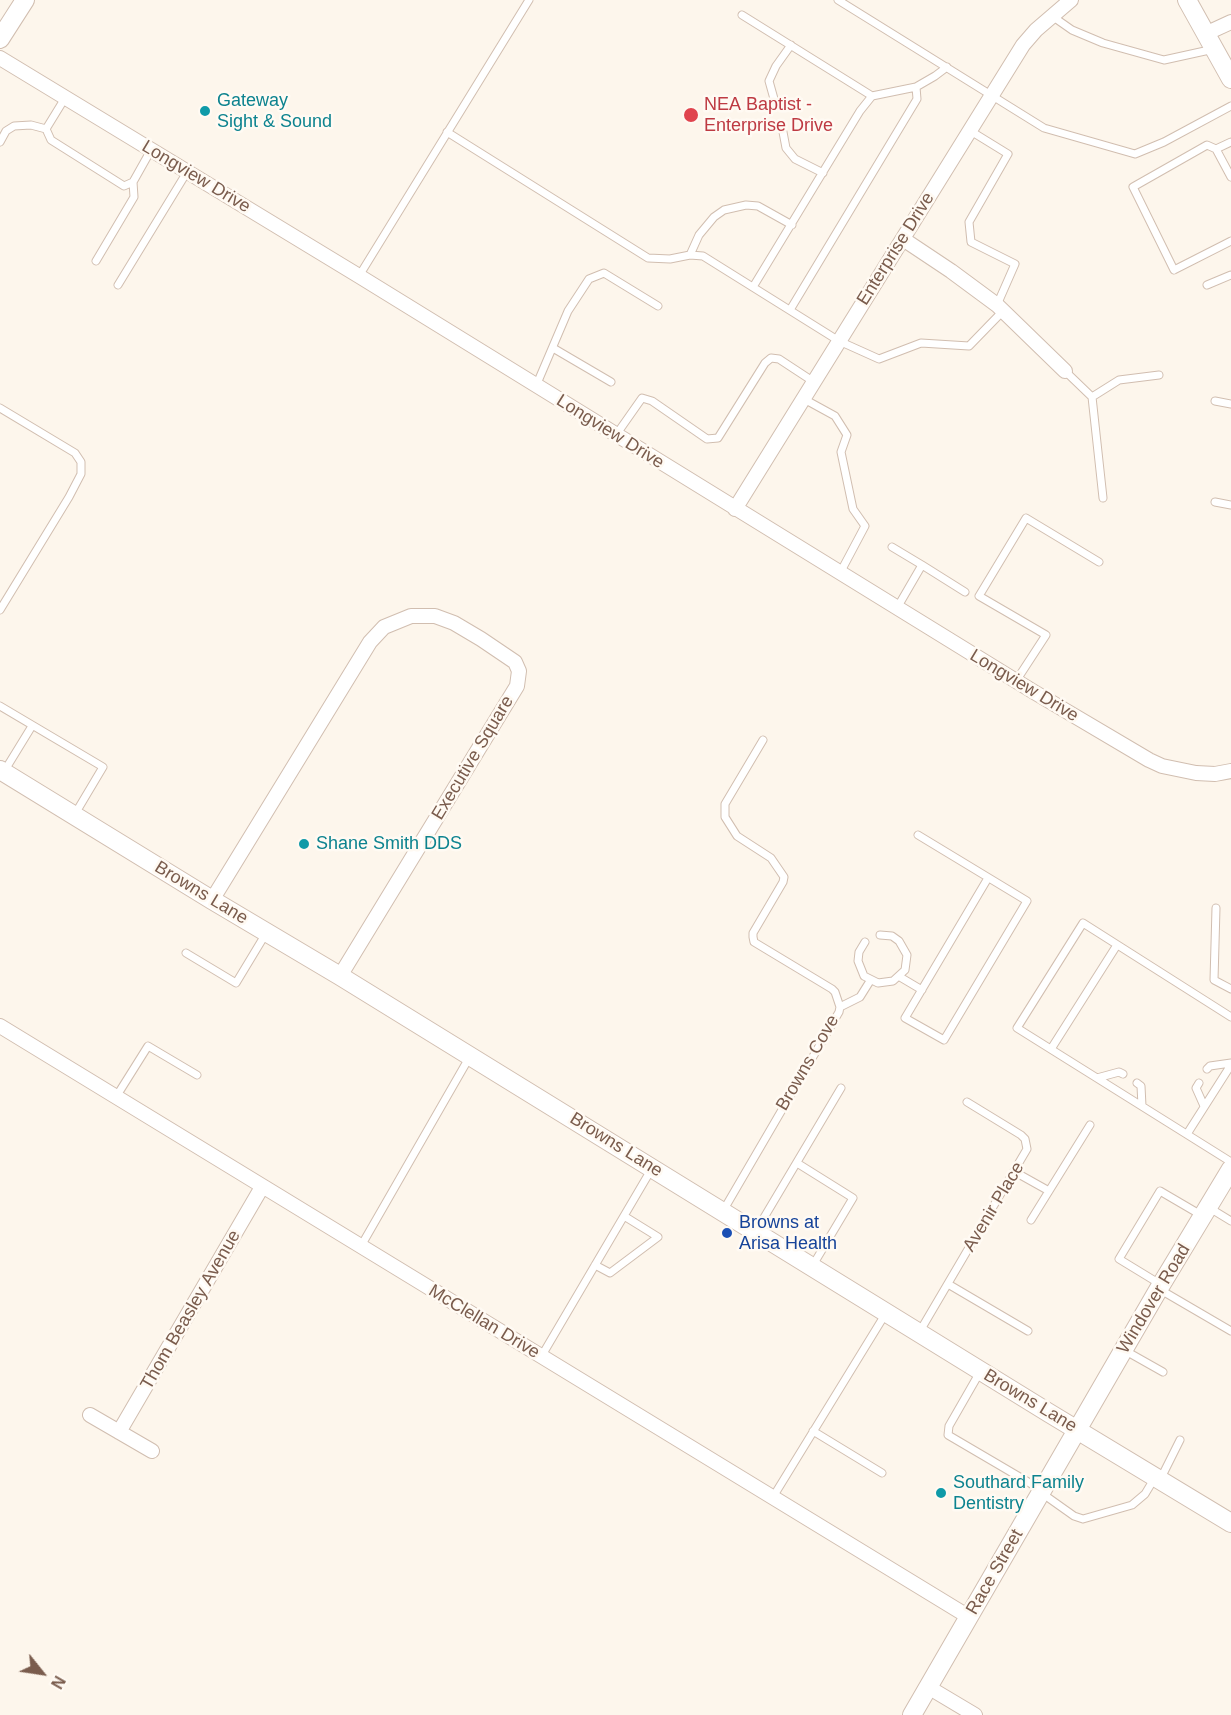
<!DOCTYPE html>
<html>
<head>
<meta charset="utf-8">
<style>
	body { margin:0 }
	#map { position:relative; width:1231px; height:1715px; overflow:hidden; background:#fdf6ec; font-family:Helvetica,sans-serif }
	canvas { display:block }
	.north { position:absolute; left:12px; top:1643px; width:60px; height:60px; -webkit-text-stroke:4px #fffaf3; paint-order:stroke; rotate:120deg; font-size:16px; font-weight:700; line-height:24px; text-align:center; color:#7a5c4d }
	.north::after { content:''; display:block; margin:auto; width:21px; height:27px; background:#7a5c4d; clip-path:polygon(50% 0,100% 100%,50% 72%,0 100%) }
</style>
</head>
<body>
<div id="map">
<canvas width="1231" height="1715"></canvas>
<div class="north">N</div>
</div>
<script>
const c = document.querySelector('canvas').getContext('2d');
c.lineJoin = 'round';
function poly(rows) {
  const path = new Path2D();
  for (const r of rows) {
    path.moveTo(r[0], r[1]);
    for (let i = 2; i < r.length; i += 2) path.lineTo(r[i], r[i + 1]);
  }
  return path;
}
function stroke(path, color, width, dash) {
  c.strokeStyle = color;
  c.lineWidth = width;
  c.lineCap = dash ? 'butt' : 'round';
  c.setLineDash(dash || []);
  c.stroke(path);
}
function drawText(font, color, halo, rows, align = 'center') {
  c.font = font + ' Helvetica,sans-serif';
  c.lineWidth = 5;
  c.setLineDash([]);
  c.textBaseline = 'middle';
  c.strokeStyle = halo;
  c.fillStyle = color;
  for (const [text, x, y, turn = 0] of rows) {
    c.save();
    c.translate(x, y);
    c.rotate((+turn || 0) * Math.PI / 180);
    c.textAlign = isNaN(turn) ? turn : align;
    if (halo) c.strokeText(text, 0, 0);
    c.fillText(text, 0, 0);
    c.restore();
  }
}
const service = poly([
	[838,0,1044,128,1135,154,1164,142,1231,106],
	[742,15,872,96],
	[1052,16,1072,30,1103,43,1164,60,1214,49],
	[65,98,46,129,51,140,124,186,133,182,151,150],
	[776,106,769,81,776,66,791,45],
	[969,130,1008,154,969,222,971,242,1015,264,997,305],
	[447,132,648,258,670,259,690,255,703,256,839,341,879,359,921,343,969,346,1003,311],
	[783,132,786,148,795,159,823,173],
	[0,142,6,131,14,126,31,125,46,129],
	[1231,142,1216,149,1207,145,1133,187,1174,270,1231,241],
	[1216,149,1231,177],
	[690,255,699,235,714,217,724,210,746,205,758,206,792,225],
	[96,261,134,197,133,182],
	[359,276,529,0],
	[118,285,187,172],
	[1207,285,1231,275],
	[753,287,860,111,872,96,916,87,935,76,947,67],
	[790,310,917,99,916,87],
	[553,348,611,382],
	[1065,371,1092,397,1103,498],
	[536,386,568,311,589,279,604,273,658,306],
	[1092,397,1119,380,1159,375],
	[804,399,835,416,847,435,841,452,853,509,865,526,840,573],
	[1215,401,1231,404],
	[0,408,75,453,81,462,81,474,69,497,0,610],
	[616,435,642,398,652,401,707,439,718,438,765,363,771,358,779,359,814,382],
	[1215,502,1231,505],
	[892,547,922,565],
	[897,608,922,565,965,592],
	[1016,681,1046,635,979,596,1026,518,1099,562],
	[0,706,103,767,75,814],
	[5,770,32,726],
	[918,835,1027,901,944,1040,905,1018,988,878],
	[1216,908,1214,980,1231,989],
	[865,942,859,952,858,961,864,976,878,983,893,981,905,970,907,955,899,941,892,936,880,935],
	[186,953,236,983,265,935],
	[900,977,922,990],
	[840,1007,860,997,870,981],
	[1231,1017,1083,923,1017,1028,1231,1162],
	[1051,1049,1117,945],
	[1207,1069,1210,1066,1231,1063],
	[1097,1078,1119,1072,1123,1074],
	[1137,1083,1141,1086,1142,1106],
	[1199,1083,1196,1088,1204,1106],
	[116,1097,148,1046,197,1075],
	[1187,1134,1231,1065],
	[797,1163,853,1198,813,1265],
	[1015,1172,1049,1191,1090,1125],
	[1208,1207,1231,1221],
	[723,1211,839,1012,840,1007,835,992,832,989,754,942,753,937,753,933,783,882,784,877,771,858,737,836,725,817,725,804,763,740],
	[1031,1220,1049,1191],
	[756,1231,841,1088],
	[361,1246,469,1058],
	[595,1265,610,1273,658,1237,624,1216],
	[948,1284,1028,1331],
	[1160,1284,1119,1259,1160,1191,1201,1215],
	[1159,1289,1231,1331],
	[920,1331,1027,1149,1025,1139,1021,1135,967,1102],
	[1124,1350,1163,1372],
	[541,1357,651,1170],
	[980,1372,949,1426,948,1435,1040,1489],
	[813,1431,882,1473],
	[1160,1480,1180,1440],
	[1043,1494,1074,1516,1083,1519,1132,1505,1145,1494,1154,1479],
	[773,1497,886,1313]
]);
const minor = poly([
	[1205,34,1231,22],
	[0,58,359,276,1034,692,1149,760,1162,766,1196,773,1215,774,1231,771],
	[903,239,951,271,997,305,1065,371],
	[735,509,1023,45,1036,30,1071,0],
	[212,900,370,642,384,627,411,616,435,616,454,623,481,639,515,662,519,671,517,686,340,976],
	[0,1026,969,1617],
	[90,1415,152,1451],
	[119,1432,262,1187],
	[928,1687,975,1715]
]);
const tertiary = poly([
	[1187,0,1231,79],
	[0,39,25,0],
	[0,770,212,900,340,976,1049,1413,1231,1523],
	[912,1715,1161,1285,1231,1169]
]);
stroke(service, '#d1beb0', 9);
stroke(minor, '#d1beb0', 16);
stroke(tertiary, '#d1beb0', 20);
stroke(service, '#fff', 7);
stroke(minor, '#fff', 14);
stroke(tertiary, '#fff', 18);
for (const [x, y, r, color] of [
	[205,111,6,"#0f9aa8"],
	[691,115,8,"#e0444e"],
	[304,844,6,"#0f9aa8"],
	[727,1233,6,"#1a4fb4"],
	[941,1493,6,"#0f9aa8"]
]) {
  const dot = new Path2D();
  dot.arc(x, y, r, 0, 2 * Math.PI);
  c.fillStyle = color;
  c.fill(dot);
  stroke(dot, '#fffaf3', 2);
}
drawText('18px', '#0d838f', '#fffaf3', [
	["Gateway",217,101],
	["Sight & Sound",217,122],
	["Shane Smith DDS",316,844],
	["Southard Family",953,1483],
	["Dentistry",953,1504]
], 'left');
drawText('18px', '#be3a42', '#fffaf3', [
	["NEA Baptist -",704,105],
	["Enterprise Drive",704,126]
], 'left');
drawText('18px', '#7a5c4d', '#fffaf3', [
	["Longview Drive",196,177,31],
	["Enterprise Drive",896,249,-58],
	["Longview Drive",610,432,32],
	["Longview Drive",1024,686,31],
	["Executive Square",473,758,-59],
	["Browns Lane",201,893,31],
	["Browns Cove",808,1063,-60],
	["Browns Lane",616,1145,32],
	["Avenir Place",994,1207,-59],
	["Windover Road",1154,1299,-59],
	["Thom Beasley Avenue",191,1310,-60],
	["McClellan Drive",484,1322,31],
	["Browns Lane",1030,1401,31],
	["Race Street",995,1572,-60]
]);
drawText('18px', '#164399', '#fffaf3', [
	["Browns at",739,1223],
	["Arisa Health",739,1244]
], 'left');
</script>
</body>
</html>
